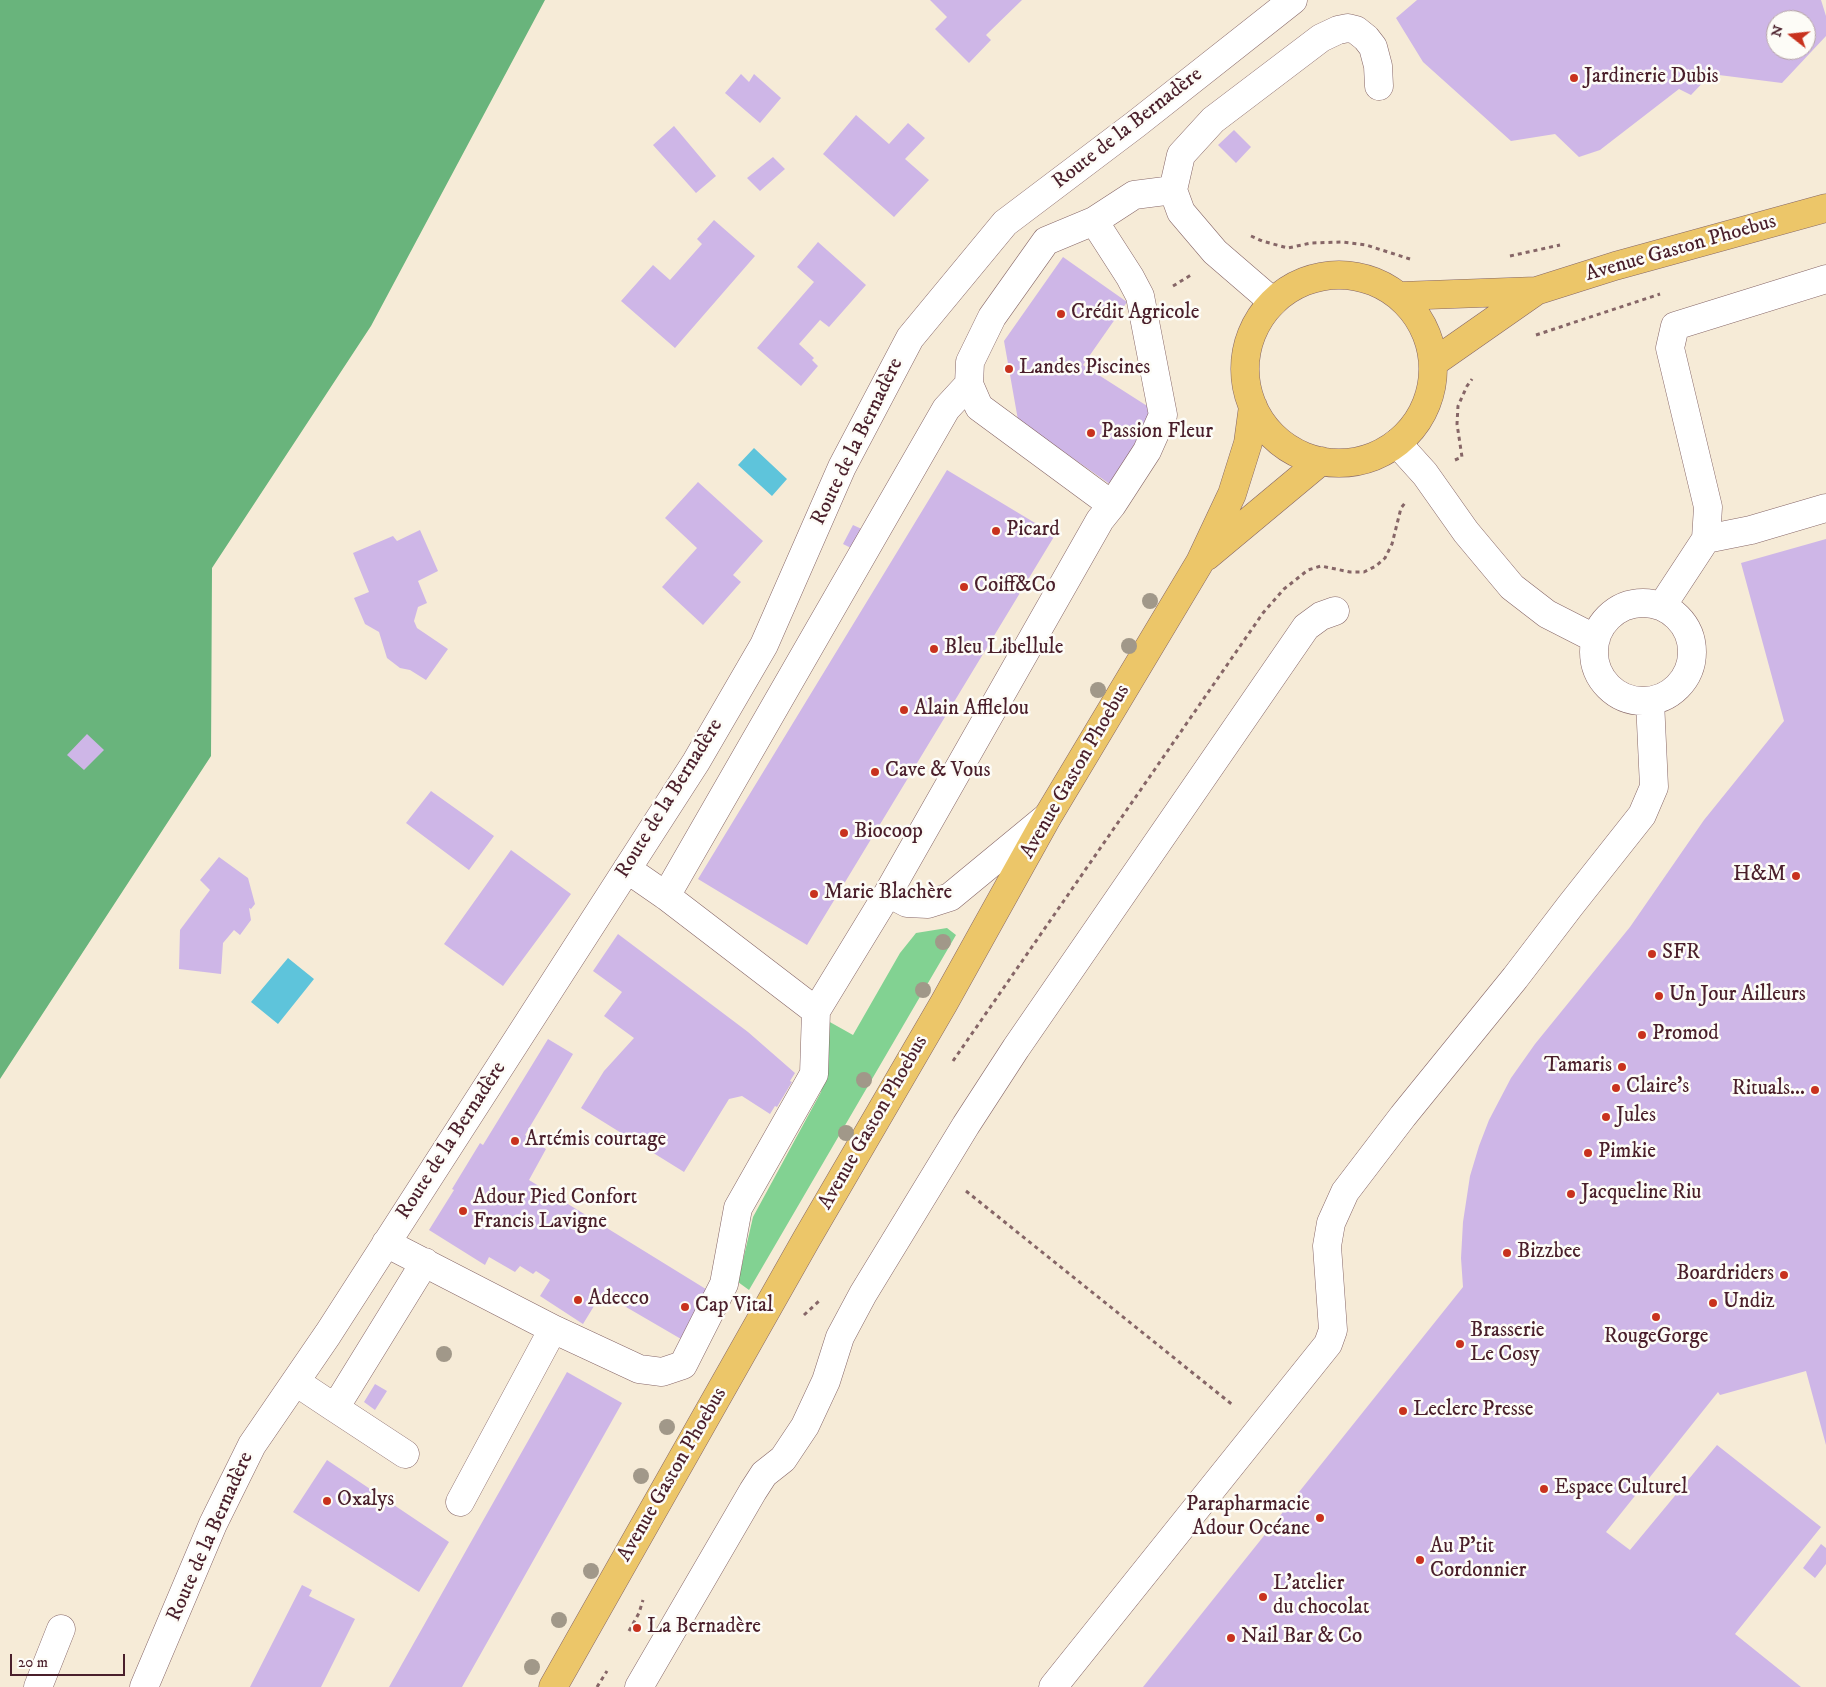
<!DOCTYPE html>
<html>
<head>
<meta charset="utf-8">
<style>
	body { margin:0 }
	#map { position:relative; width:1826px; height:1687px; overflow:hidden; background:#f6ebd7; font-family:"IM FELL DW Pica",serif }
	canvas { display:block }
	.north { position:absolute; left:1766px; top:10px; width:50px; height:50px; box-sizing:border-box; background:#fdfcf7; border:1px solid #b5a4a5; border-radius:50%; rotate:286deg; font-size:14px; font-weight:700; line-height:20px; text-align:center; color:#4a1f2b }
	.north::after { content:''; display:block; margin:auto; width:18px; height:22px; background:#c8321e; clip-path:polygon(50% 0,100% 100%,50% 72%,0 100%) }
	.scale { position:absolute; left:10px; top:1654px; width:115px; height:22px; box-sizing:border-box; border:2px solid #4a1f2b; border-top:0; padding-left:6px; font-size:15px; line-height:18px; white-space:nowrap; color:#4a1f2b; -webkit-text-stroke:4px #fdfcf7; paint-order:stroke }
</style>
</head>
<body>
<div id="map">
<canvas width="1826" height="1687"></canvas>
<div class="north">N</div>
<div class="scale">20 m</div>
</div>
<script>
const c = document.querySelector('canvas').getContext('2d');
c.lineJoin = 'round';
function fillPath(path, color) {
  c.fillStyle = color;
  c.fill(path, 'evenodd');
}
function poly(rows) {
  const path = new Path2D();
  for (const r of rows) {
    if (r.length === 3) {
      path.moveTo(r[0] + r[2], r[1]);
      path.arc(r[0], r[1], r[2], 0, 2 * Math.PI);
      continue;
    }
    path.moveTo(r[0], r[1]);
    for (let i = 2; i < r.length; i += 2) path.lineTo(r[i], r[i + 1]);
  }
  return path;
}
function stroke(path, color, width, dash) {
  c.strokeStyle = color;
  c.lineWidth = width;
  c.lineCap = dash ? 'butt' : 'round';
  c.setLineDash(dash || []);
  c.stroke(path);
}
function drawText(font, color, halo, rows, align = 'center') {
  c.font = font + ' "IM FELL DW Pica",serif';
  c.lineWidth = 5;
  c.setLineDash([]);
  c.textBaseline = 'middle';
  c.strokeStyle = halo;
  c.fillStyle = color;
  for (const [text, x, y, turn = 0] of rows) {
    c.save();
    c.translate(x, y);
    c.rotate((+turn || 0) * Math.PI / 180);
    c.textAlign = isNaN(turn) ? turn : align;
    if (halo) c.strokeText(text, 0, 0);
    c.fillText(text, 0, 0);
    c.restore();
  }
}
fillPath(poly([
	[947,928,956,935,749,1290,738,1282,753,1217,821,1092,827,1059,828,1021,853,1035,900,953,916,933]
]), '#82d292');
fillPath(poly([
	[0,0,545,0,371,326,212,568,211,756,0,1079]
]), '#69b47c');
fillPath(poly([
	[754,448,787,479,772,496,738,465],
	[288,958,314,979,278,1024,251,1002]
]), '#5ec4db');
fillPath(poly([
	[930,0,1022,0,986,35,991,40,969,63,935,29,947,17],
	[1417,0,1821,0,1826,16,1826,36,1782,83,1711,74,1691,95,1679,89,1600,150,1579,157,1555,134,1511,141,1423,62,1396,18],
	[1776,20,1806,20,1806,50,1776,50],
	[741,74,749,82,754,74,781,98,760,123,725,93],
	[856,115,889,144,908,123,925,138,905,159,929,180,894,217,823,154],
	[674,126,716,176,696,193,653,145],
	[1234,130,1251,147,1236,163,1218,145],
	[773,157,785,169,760,191,747,178],
	[714,220,755,256,675,348,621,301,653,265,670,280,702,244,697,239],
	[818,242,866,285,829,327,820,320,799,344,814,358,812,360,818,366,801,386,757,348,814,282,797,267],
	[1063,257,1127,302,1083,365,1155,411,1130,452,1114,487,1018,420,1004,341],
	[947,470,1055,535,807,945,698,879],
	[698,482,763,541,733,575,741,582,703,625,662,587,697,548,665,518],
	[853,525,866,531,855,550,843,544],
	[420,530,438,571,418,581,427,603,418,607,414,621,417,628,448,649,426,680,410,670,400,668,387,658,379,632,365,624,354,598,369,592,353,553,393,536,397,541],
	[1826,539,1826,1445,1806,1371,1720,1395,1718,1392,1606,1532,1630,1550,1717,1445,1821,1527,1735,1634,1801,1687,1143,1687,1463,1287,1461,1258,1463,1222,1470,1176,1479,1146,1489,1120,1511,1078,1535,1044,1630,927,1704,820,1784,721,1741,563],
	[87,734,104,750,84,770,67,755],
	[431,791,494,836,469,870,406,823],
	[511,850,571,894,503,986,444,944],
	[219,857,248,878,255,904,251,909,249,908,251,920,240,935,234,930,223,943,221,974,179,969,180,930,210,890,200,880],
	[618,934,748,1032,795,1073,790,1081,792,1082,777,1107,775,1106,770,1114,742,1096,729,1099,684,1172,581,1108,604,1071,634,1038,604,1016,622,992,593,971],
	[548,1039,573,1054,525,1135,546,1149,529,1180,709,1291,681,1339,602,1293,583,1324,540,1296,550,1280,536,1271,533,1274,520,1266,515,1272,489,1257,485,1265,429,1230,454,1190,452,1189,480,1143,483,1145],
	[567,1372,622,1403,577,1483,462,1687,389,1687],
	[375,1384,387,1391,375,1410,364,1402],
	[327,1460,449,1542,419,1592,293,1512],
	[1821,1544,1826,1548,1826,1564,1815,1578,1803,1568],
	[302,1585,312,1590,309,1596,355,1619,321,1687,250,1687]
]), '#ceb6e7');
const minor = poly([
	[1273,302,1215,252,1181,212,1173,190,1181,155,1213,120,1321,38,1338,30,1348,28,1356,30,1366,38,1373,47,1378,66,1379,86],
	[1397,443,1425,474,1466,532,1512,587,1547,614,1596,639],
	[1112,505,979,407,969,384,970,362,992,317,1046,241,1094,221,1134,195,1173,190],
	[1706,539,1751,530,1826,508],
	[1643,652,49],
	[1662,606,1706,539,1708,507,1670,348,1675,326,1826,279],
	[627,869,666,896,816,1011],
	[888,893,907,903,928,904,950,897,1047,817],
	[666,896,946,409,969,384],
	[386,1243,553,1329,639,1369,662,1372,683,1365,724,1284,738,1208,814,1074,816,1011,888,893,1100,520,1112,505,1147,451,1163,415,1140,296,1130,277,1094,221],
	[296,1382,335,1408],
	[405,1454,335,1408,425,1262],
	[460,1502,553,1329],
	[38,1687,61,1629],
	[144,1687,213,1524,252,1445,328,1334,696,762,764,645,842,467,910,338,1005,223,1136,124,1293,0],
	[639,1687,753,1491,764,1474,783,1459,805,1426,826,1381,840,1337,863,1294,966,1125,1016,1048,1306,627,1321,616,1335,611],
	[1053,1687,1328,1344,1333,1330,1327,1246,1331,1223,1345,1192,1403,1116,1515,978,1570,906,1642,815,1654,787,1650,701]
]);
const major = poly([
	[1339,369,94],
	[1400,296,1536,291,1615,266,1826,208],
	[1433,363,1536,291],
	[1207,556,1321,461],
	[553,1687,806,1240,944,1003,1048,816,1200,562,1232,494,1248,443,1253,406]
]);
stroke(minor, '#866667', 29);
stroke(major, '#866667', 29);
stroke(poly([
	[1251,236,1262,241,1288,248,1311,243,1342,242,1366,245,1410,259],
	[1510,256,1560,245],
	[1173,286,1191,275],
	[1536,335,1660,294],
	[1455,460,1462,457,1457,424,1458,406,1467,386,1472,379],
	[953,1061,1263,613,1284,589,1308,570,1321,566,1350,572,1364,572,1376,566,1385,558,1392,544,1401,508,1405,503],
	[966,1191,1234,1406],
	[804,1315,819,1301],
	[629,1631,639,1613,643,1600],
	[597,1687,607,1671]
]), '#866667', 3, [4, 4]);
stroke(minor, '#fff', 28);
stroke(major, '#ecc669', 28);
c.fillStyle = '#a19889';
for (const [x, y] of [
	[1150,601],
	[1129,646],
	[1098,690],
	[943,942],
	[923,990],
	[864,1080],
	[846,1133],
	[444,1354],
	[667,1427],
	[641,1476],
	[591,1571],
	[559,1620],
	[532,1667]
]) {
  c.beginPath();
  c.arc(x, y, 8, 0, 2 * Math.PI);
  c.fill();
}
for (const [x, y, r, color] of [
	[1574,78,5,"#c8321e"],
	[1061,314,5,"#c8321e"],
	[1009,369,5,"#c8321e"],
	[1091,433,5,"#c8321e"],
	[996,531,5,"#c8321e"],
	[964,587,5,"#c8321e"],
	[934,649,5,"#c8321e"],
	[904,710,5,"#c8321e"],
	[875,772,5,"#c8321e"],
	[844,833,5,"#c8321e"],
	[1796,876,5,"#c8321e"],
	[814,894,5,"#c8321e"],
	[1652,954,5,"#c8321e"],
	[1659,996,5,"#c8321e"],
	[1642,1035,5,"#c8321e"],
	[1622,1067,5,"#c8321e"],
	[1616,1088,5,"#c8321e"],
	[1815,1090,5,"#c8321e"],
	[1606,1117,5,"#c8321e"],
	[515,1141,5,"#c8321e"],
	[1588,1153,5,"#c8321e"],
	[1571,1194,5,"#c8321e"],
	[463,1211,5,"#c8321e"],
	[1507,1253,5,"#c8321e"],
	[1784,1275,5,"#c8321e"],
	[578,1300,5,"#c8321e"],
	[1713,1303,5,"#c8321e"],
	[685,1307,5,"#c8321e"],
	[1656,1317,5,"#c8321e"],
	[1460,1344,5,"#c8321e"],
	[1403,1411,5,"#c8321e"],
	[1544,1489,5,"#c8321e"],
	[327,1501,5,"#c8321e"],
	[1320,1518,5,"#c8321e"],
	[1420,1560,5,"#c8321e"],
	[1263,1597,5,"#c8321e"],
	[637,1628,5,"#c8321e"],
	[1231,1638,5,"#c8321e"]
]) {
  const dot = new Path2D();
  dot.arc(x, y, r, 0, 2 * Math.PI);
  c.fillStyle = color;
  c.fill(dot);
  stroke(dot, '#fdfcf7', 2);
}
drawText('21px', '#4a1f2b', '#fdfcf7', [
	["Jardinerie Dubis",1584,78],
	["Crédit Agricole",1071,314],
	["Landes Piscines",1019,369],
	["Passion Fleur",1101,433],
	["Picard",1006,531],
	["Coiff&Co",974,587],
	["Bleu Libellule",944,649],
	["Alain Afflelou",914,710],
	["Cave & Vous",885,772],
	["Biocoop",854,833],
	["H&M",1786,876,"right"],
	["Marie Blachère",824,894],
	["SFR",1662,954],
	["Un Jour Ailleurs",1669,996],
	["Promod",1652,1035],
	["Tamaris",1612,1067,"right"],
	["Claire's",1626,1088],
	["Rituals...",1805,1090,"right"],
	["Jules",1616,1117],
	["Artémis courtage",525,1141],
	["Pimkie",1598,1153],
	["Jacqueline Riu",1581,1194],
	["Adour Pied Confort",473,1199],
	["Francis Lavigne",473,1223],
	["Bizzbee",1517,1253],
	["Boardriders",1774,1275,"right"],
	["Adecco",588,1300],
	["Undiz",1723,1303],
	["Cap Vital",695,1307],
	["Brasserie",1470,1332],
	["Le Cosy",1470,1356],
	["RougeGorge",1656,1338,"center"],
	["Leclerc Presse",1413,1411],
	["Espace Culturel",1554,1489],
	["Oxalys",337,1501],
	["Parapharmacie",1310,1506,"right"],
	["Adour Océane",1310,1530,"right"],
	["Au P'tit",1430,1548],
	["Cordonnier",1430,1572],
	["L'atelier",1273,1585],
	["du chocolat",1273,1609],
	["La Bernadère",647,1628],
	["Nail Bar & Co",1241,1638]
], 'left');
drawText('21px', '#4a1f2b', '#fdfcf7', [
	["Route de la Bernadère",1128,129,-38],
	["Avenue Gaston Phoebus",1681,249,-16],
	["Route de la Bernadère",858,442,-64],
	["Avenue Gaston Phoebus",1076,772,-60],
	["Route de la Bernadère",670,799,-58],
	["Avenue Gaston Phoebus",874,1123,-60],
	["Route de la Bernadère",452,1141,-57],
	["Avenue Gaston Phoebus",673,1475,-60],
	["Route de la Bernadère",211,1537,-66]
]);
</script>
</body>
</html>
